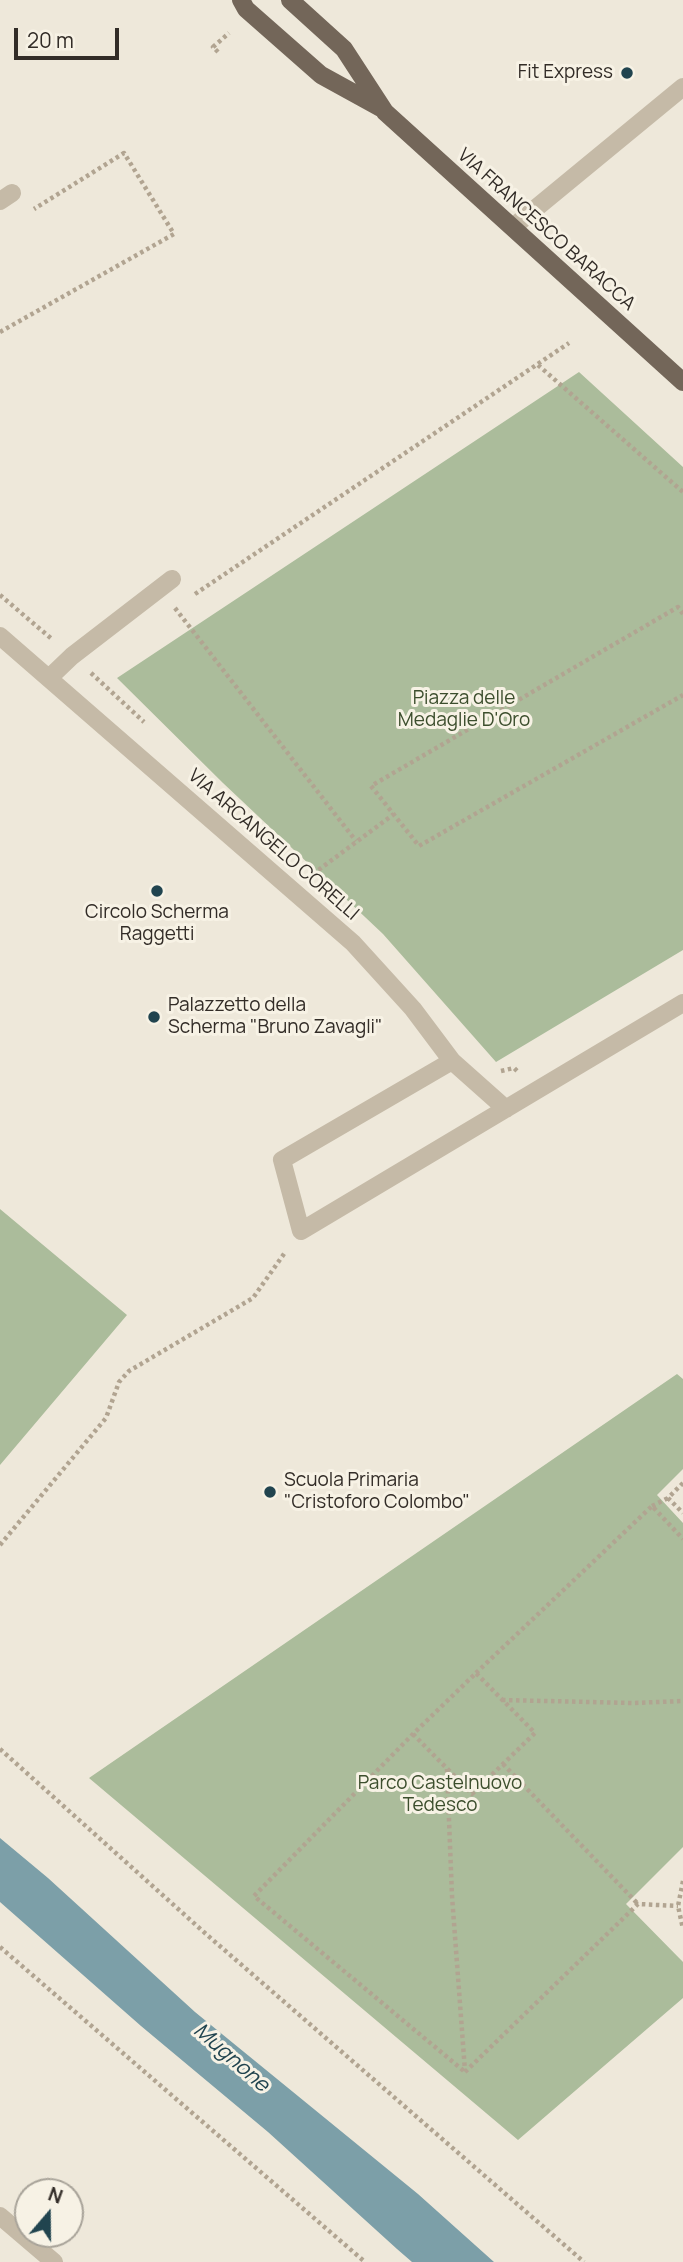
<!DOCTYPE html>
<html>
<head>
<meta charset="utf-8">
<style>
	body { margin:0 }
	#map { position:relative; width:683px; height:2262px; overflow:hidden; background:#eee8da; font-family:Manrope,sans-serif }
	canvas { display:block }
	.north { position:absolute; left:14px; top:2178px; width:70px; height:70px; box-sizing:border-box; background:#f7f2e5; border:2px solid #a8a399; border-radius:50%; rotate:20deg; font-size:19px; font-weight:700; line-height:28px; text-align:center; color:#322c27 }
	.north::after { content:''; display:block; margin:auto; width:24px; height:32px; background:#21444f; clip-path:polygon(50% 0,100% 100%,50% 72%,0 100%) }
	.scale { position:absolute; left:14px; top:28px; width:105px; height:32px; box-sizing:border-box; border:4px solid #322c27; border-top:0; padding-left:9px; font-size:21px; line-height:24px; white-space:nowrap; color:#322c27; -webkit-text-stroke:5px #f7f2e5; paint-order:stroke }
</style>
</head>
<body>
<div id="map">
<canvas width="683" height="2262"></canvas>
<div class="north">N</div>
<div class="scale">20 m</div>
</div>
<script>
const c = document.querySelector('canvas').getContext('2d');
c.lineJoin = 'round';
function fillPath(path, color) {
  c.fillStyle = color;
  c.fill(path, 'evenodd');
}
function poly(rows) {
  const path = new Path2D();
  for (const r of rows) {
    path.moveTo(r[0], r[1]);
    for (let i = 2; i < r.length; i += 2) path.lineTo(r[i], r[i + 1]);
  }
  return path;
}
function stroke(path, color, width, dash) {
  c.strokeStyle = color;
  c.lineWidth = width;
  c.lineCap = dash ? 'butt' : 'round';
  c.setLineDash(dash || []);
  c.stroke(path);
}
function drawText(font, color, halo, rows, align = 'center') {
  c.font = font + ' Manrope,sans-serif';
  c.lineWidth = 6;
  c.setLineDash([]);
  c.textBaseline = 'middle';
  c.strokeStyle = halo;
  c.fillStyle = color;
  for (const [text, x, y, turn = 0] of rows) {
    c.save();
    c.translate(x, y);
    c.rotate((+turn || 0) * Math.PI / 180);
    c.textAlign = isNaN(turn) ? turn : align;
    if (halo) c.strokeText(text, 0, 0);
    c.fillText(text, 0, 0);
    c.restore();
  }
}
fillPath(poly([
	[579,372,683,467,683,950,496,1062,383,934,223,783,117,678],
	[0,1209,127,1315,0,1465],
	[677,1374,683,1379,683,1469,657,1495,683,1523,683,1847,626,1904,683,1962,683,1998,518,2140,89,1778]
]), '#abbc9b');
fillPath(poly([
	[0,1838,48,1878,195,2012,418,2194,494,2262,412,2262,397,2249,268,2132,141,2026,0,1902]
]), '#7c9fa8');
stroke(poly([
	[218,52,213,47,229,33],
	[0,332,174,234,124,153,34,209],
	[538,365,683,492],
	[195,594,569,343],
	[0,595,53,640],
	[175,608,356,841],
	[683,614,678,607,371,786,419,846,683,695],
	[91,673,144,722],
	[313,874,394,814],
	[501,1071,514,1068,518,1072],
	[683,1483,668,1498,683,1513],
	[652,1506,668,1498],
	[0,1545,106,1418,119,1382,129,1371,253,1298,286,1251],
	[476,1673,652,1506,683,1539],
	[502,1700,633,1703,683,1701],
	[413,1734,472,1794,535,1733,476,1673,413,1734,254,1896,465,2072],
	[0,1749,206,1934,584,2262],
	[503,1764,638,1904],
	[447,1769,452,1896,465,2071],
	[683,1881,678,1906,683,1929],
	[0,1947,365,2262],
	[465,2072,638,1904,678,1906]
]), '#b1a491', 4.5, [3.5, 3.5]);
stroke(poly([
	[0,201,12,193],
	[513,227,683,87],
	[0,636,353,943,413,1009,452,1061,506,1109],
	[49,678,72,656,172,579],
	[452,1061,282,1160,301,1231,683,1003],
	[0,2216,54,2262]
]), '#c5baa7', 18);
stroke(poly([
	[241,0,246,9,321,75,381,108],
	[290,0,344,49,385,112,683,382]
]), '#736659', 18);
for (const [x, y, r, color] of [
	[627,73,7,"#21444f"],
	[157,891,7,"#21444f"],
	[154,1017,7,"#21444f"],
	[270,1492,7,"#21444f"]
]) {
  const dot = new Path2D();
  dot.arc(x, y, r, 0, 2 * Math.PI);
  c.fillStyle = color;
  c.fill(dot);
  stroke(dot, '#f7f2e5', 2.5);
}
drawText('19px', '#322c27', '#f7f2e5', [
	["Fit Express",613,73,"right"],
	["Circolo Scherma",157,913,"center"],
	["Raggetti",157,935,"center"],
	["Palazzetto della",168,1006],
	["Scherma \"Bruno Zavagli\"",168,1028],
	["Scuola Primaria",284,1481],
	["\"Cristoforo Colombo\"",284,1503]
], 'left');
drawText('19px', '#322c27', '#f7f2e5', [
	["VIA FRANCESCO BARACCA",546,230,42],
	["VIA ARCANGELO CORELLI",273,845,41]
]);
drawText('19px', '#3c4e2d', '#f7f2e5', [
	["Piazza delle",464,699],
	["Medaglie D'Oro",464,721],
	["Parco Castelnuovo",440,1784],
	["Tedesco",440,1806]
]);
drawText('italic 21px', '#21444f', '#f7f2e5', [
	["Mugnone",231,2058,41]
]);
</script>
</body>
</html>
